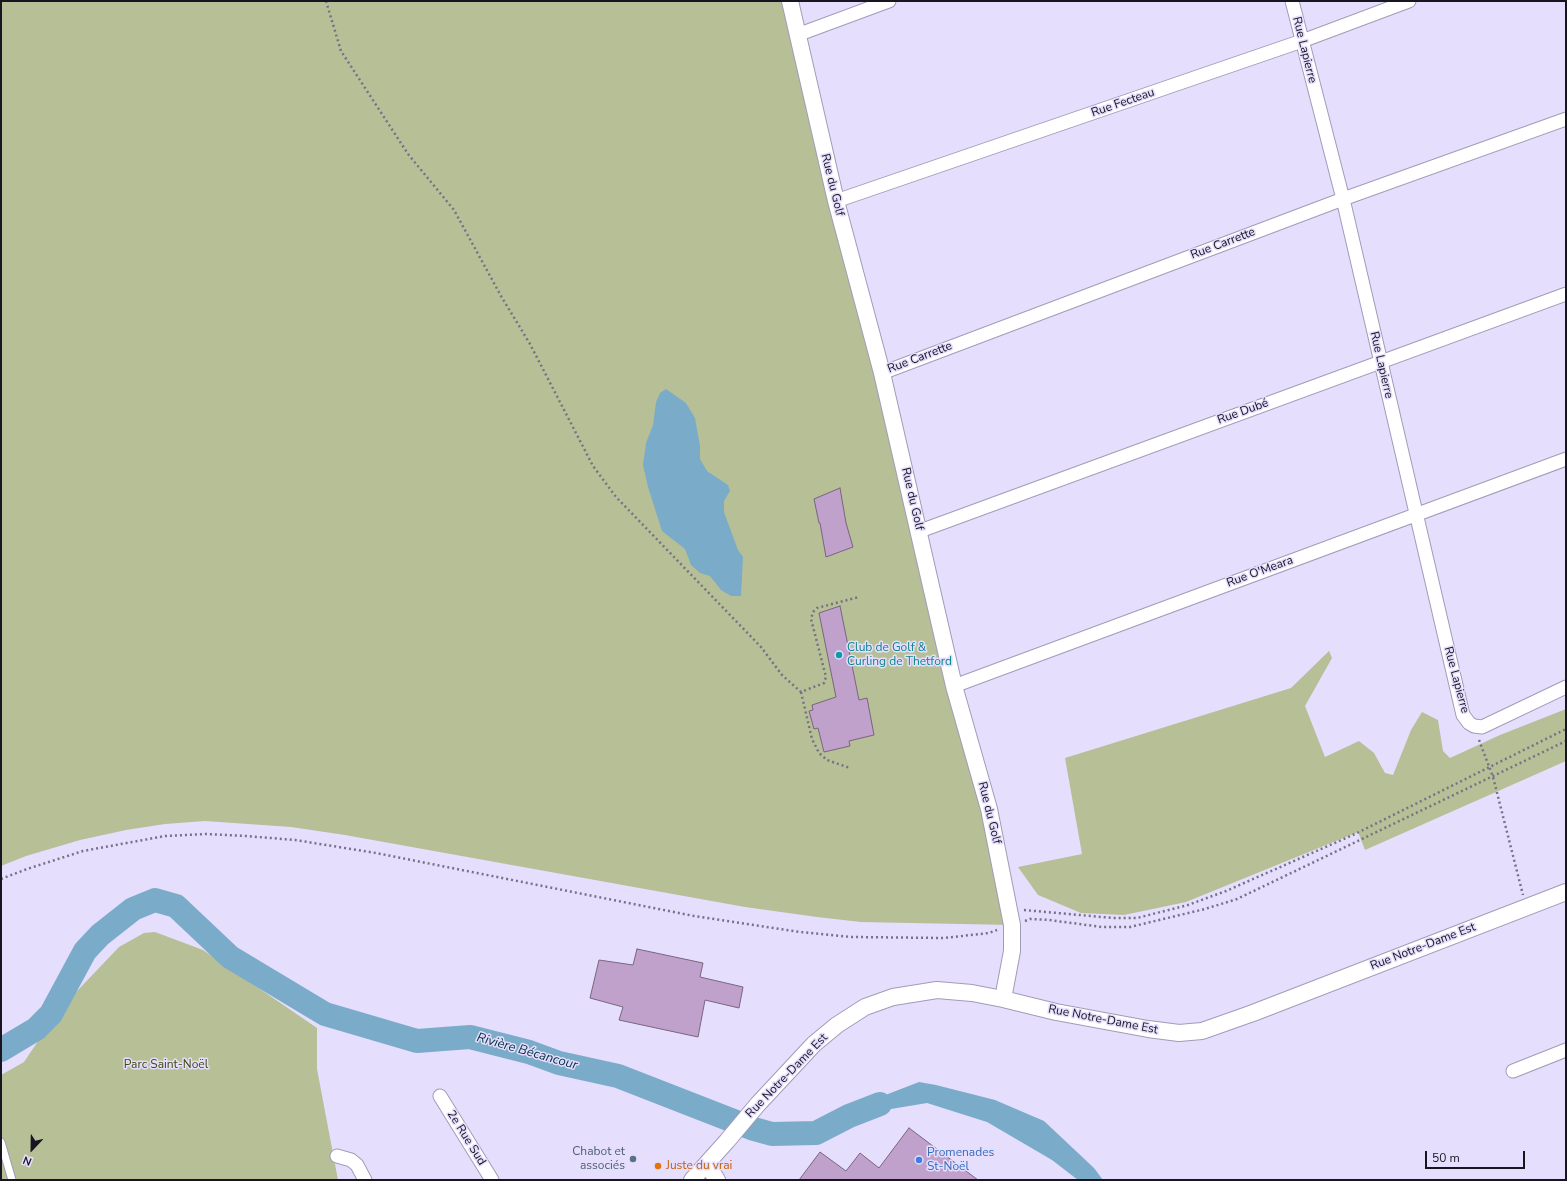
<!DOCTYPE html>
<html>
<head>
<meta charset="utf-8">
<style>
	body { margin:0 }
	#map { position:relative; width:1567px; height:1181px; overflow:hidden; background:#e5defd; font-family:"Nunito Sans",sans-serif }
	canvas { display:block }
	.frame { position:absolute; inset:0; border:2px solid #181520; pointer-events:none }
	.north { position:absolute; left:12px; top:1129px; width:40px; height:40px; -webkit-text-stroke:3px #e5defd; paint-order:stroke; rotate:202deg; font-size:11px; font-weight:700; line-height:16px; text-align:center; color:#181520 }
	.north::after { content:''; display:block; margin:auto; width:14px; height:18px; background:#181520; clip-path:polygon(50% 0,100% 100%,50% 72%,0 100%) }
	.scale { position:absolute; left:1425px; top:1151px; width:100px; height:18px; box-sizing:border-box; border:2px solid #181520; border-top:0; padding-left:5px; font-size:12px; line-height:14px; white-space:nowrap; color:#181520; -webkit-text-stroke:3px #e5defd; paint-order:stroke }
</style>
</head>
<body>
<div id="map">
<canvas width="1567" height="1181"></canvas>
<div class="frame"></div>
<div class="north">N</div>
<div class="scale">50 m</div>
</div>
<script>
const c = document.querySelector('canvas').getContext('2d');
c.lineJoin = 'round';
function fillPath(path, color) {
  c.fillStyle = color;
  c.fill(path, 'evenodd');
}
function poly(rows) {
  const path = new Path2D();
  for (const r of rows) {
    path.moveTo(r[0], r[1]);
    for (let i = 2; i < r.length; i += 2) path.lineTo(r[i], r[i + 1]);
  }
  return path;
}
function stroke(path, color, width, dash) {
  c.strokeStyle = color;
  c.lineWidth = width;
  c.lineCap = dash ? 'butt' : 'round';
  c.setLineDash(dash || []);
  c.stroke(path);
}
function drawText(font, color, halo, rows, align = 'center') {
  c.font = font + ' "Nunito Sans",sans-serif';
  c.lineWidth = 3;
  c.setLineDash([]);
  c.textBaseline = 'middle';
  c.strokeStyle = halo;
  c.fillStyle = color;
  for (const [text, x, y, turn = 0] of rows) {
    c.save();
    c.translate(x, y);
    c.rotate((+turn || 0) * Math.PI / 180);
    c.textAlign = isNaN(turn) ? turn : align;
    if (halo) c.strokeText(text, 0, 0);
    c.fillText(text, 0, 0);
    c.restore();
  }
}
fillPath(poly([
	[1,1,790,1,1012,925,861,922,817,917,745,907,345,835,291,827,205,821,165,824,126,830,80,840,26,856,1,866],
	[1329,651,1332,658,1305,706,1325,757,1359,741,1374,753,1385,773,1393,775,1411,730,1422,712,1438,720,1443,751,1450,758,1500,735,1566,709,1566,761,1365,850,1358,832,1186,902,1124,915,1081,913,1038,895,1018,867,1082,854,1065,758,1291,688],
	[155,932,203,950,317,1028,317,1069,338,1180,1,1180,1,1075,24,1062,59,1010,119,947,144,933]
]), '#b7bf97');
fillPath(poly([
	[666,389,686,403,695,418,700,446,700,459,707,471,728,485,730,491,724,501,724,512,738,550,743,557,741,596,731,596,721,590,710,576,700,573,691,565,685,549,662,531,648,487,643,465,646,443,653,425,656,402,660,393],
	[919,1082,936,1085,995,1100,1044,1121,1094,1168,1103,1180,1078,1180,1052,1160,987,1122,927,1103,849,1116,888,1094]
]), '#7aacc9');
stroke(poly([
	[1,1050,36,1029,51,1014,85,951,100,935,133,909,155,900,176,906,230,957,325,1014,417,1041,470,1037,529,1052,559,1063,618,1076,754,1129,772,1134,816,1133,849,1116,880,1104]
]), '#7aacc9', 24);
const building = poly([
	[840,488,846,523,853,547,826,557,820,523,819,523,814,499,840,488],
	[840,606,859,700,867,698,874,735,849,741,850,746,824,752,818,728,814,729,809,711,813,710,812,705,836,697,819,613,840,606],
	[637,949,703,963,700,977,743,987,739,1008,705,1000,698,1037,619,1020,623,1007,590,998,599,960,633,965,637,949],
	[909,1128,978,1180,799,1180,820,1152,846,1171,860,1153,879,1168,909,1128]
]);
fillPath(building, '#c0a1cb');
stroke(building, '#78657e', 1);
const service = poly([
	[1,1142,12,1180]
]);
const minor = poly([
	[1292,1,1343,199,1463,715,1469,723,1474,726,1482,727,1566,687],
	[797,35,889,1],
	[836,201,1302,41,1409,1],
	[882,373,1343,199,1566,119],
	[920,531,1566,294],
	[954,686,1566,459],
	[1513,1071,1566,1050],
	[440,1096,492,1180],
	[337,1156,351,1160,357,1165,365,1180]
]);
const tertiary = poly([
	[790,1,836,201,882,373,954,686,989,809,1012,925,1012,951,1003,999],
	[707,1164,717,1180],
	[692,1180,727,1141,758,1104,814,1044,837,1025,865,1007,893,997,937,990,972,993,1003,999,1056,1012,1148,1029,1179,1033,1202,1031,1253,1013,1566,892]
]);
stroke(service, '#a29bb8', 9);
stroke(minor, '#a29bb8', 15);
stroke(tertiary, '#a29bb8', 18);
stroke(poly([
	[326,1,341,51,408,154,454,210,501,296,530,344,593,466,616,497,761,647,782,675,801,692,824,683,826,677,811,619,813,612,817,608,859,597],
	[801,692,812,739,819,753,827,760,850,768],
	[1479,740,1493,777,1523,895],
	[1,879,27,869,83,851,165,836,206,834,246,836,295,840,376,853,694,916,800,932,852,937,944,938,989,933,997,930],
	[1024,910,1113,918,1137,918,1188,905,1226,891,1355,834,1566,729],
	[1025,921,1030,919,1049,920,1102,927,1130,927,1205,909,1237,899,1566,741]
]), '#767286', 2.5, [2, 3]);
stroke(service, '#fff', 7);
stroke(minor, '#fff', 13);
stroke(tertiary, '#fff', 16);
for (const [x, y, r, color] of [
	[839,655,4,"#0f9aa8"],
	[633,1159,4,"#5c6f8a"],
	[919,1160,4,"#3f7fe0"],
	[658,1166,4,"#e8710a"]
]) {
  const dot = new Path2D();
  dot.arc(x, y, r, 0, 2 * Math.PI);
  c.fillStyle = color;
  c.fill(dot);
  stroke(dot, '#e5defd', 1.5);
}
drawText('12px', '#181520', '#e5defd', [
	["Rue Lapierre",1304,50,76],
	["Rue Fecteau",1123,103,-19],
	["Rue du Golf",832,185,76],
	["Rue Carrette",1223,244,-21],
	["Rue Carrette",920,358,-21],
	["Rue Lapierre",1381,365,77],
	["Rue Dubé",1243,412,-20],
	["Rue du Golf",912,499,77],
	["Rue O'Meara",1260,572,-20],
	["Rue Lapierre",1456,680,75],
	["Rue du Golf",989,813,76],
	["Rue Notre-Dame Est",1423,947,-21],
	["Rue Notre-Dame Est",1103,1020,11],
	["Rue Notre-Dame Est",787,1076,-46],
	["2e Rue Sud",466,1138,58]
]);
drawText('12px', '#0d838f', '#e5defd', [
	["Club de Golf &",847,648],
	["Curling de Thetford",847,662]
], 'left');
drawText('12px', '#41480e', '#e5defd', [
	["Parc Saint-Noël",166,1065]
]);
drawText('12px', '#4e5e75', '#e5defd', [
	["Chabot et",625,1152],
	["associés",625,1166]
], 'right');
drawText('12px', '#366cbe', '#e5defd', [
	["Promenades",927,1153],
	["St-Noël",927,1167]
], 'left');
drawText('12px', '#c56008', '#e5defd', [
	["Juste du vrai",666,1166]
], 'left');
drawText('italic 13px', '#022f44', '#e5defd', [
	["Rivière Bécancour",527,1052,16]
]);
</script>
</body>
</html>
